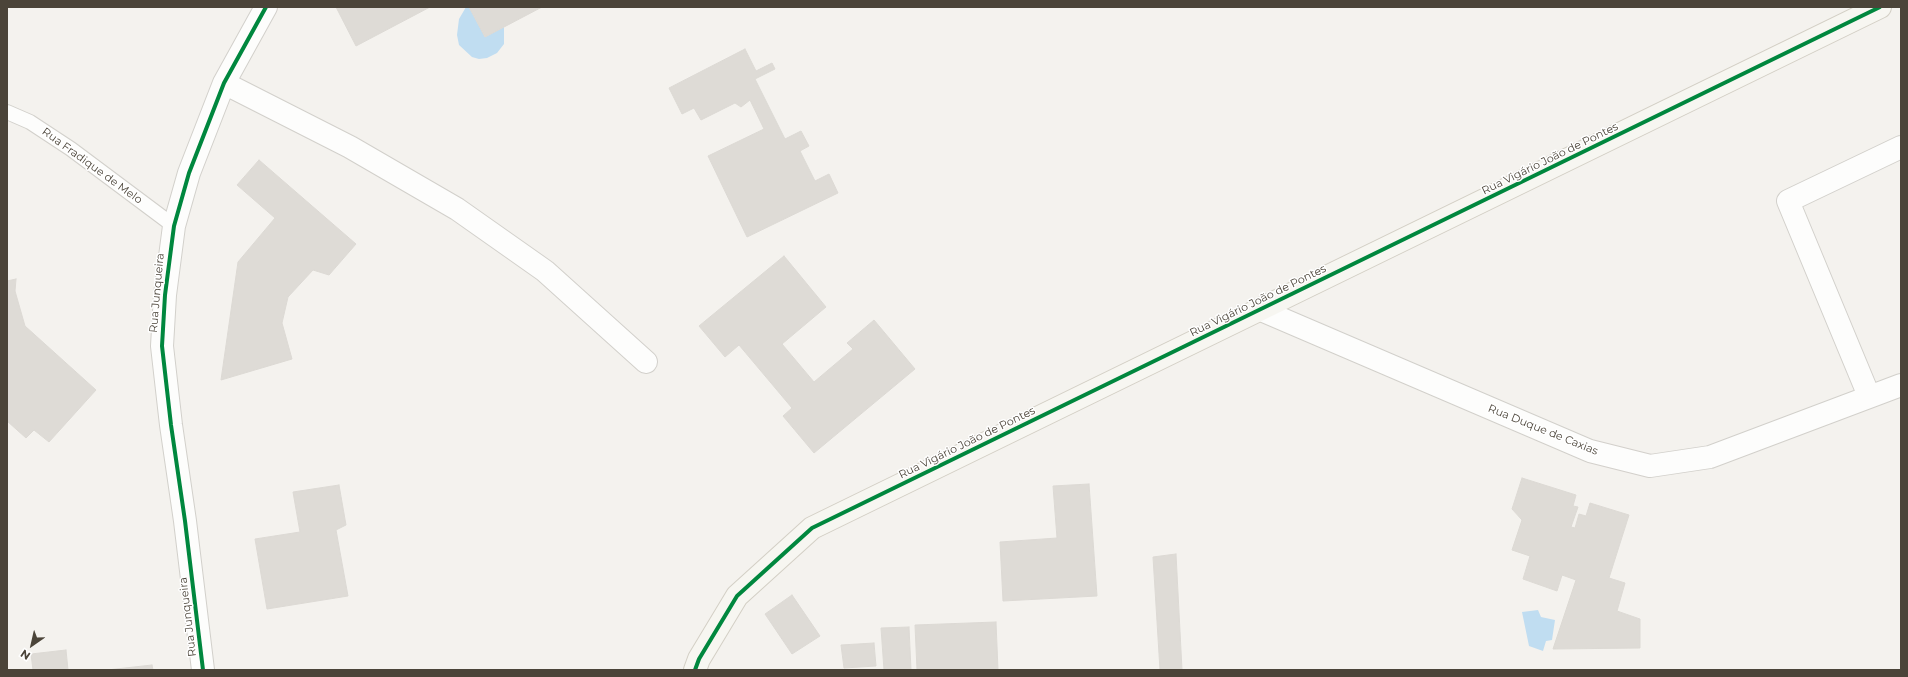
<!DOCTYPE html>
<html>
<head>
<meta charset="utf-8">
<style>
	body { margin:0 }
	#map { position:relative; width:1908px; height:677px; overflow:hidden; background:#f4f2ee; font-family:Montserrat,sans-serif }
	canvas { display:block }
	.frame { position:absolute; inset:0; border:8px solid #4b4439; pointer-events:none }
	.north { position:absolute; left:12px; top:625px; width:40px; height:40px; -webkit-text-stroke:3px #fff; paint-order:stroke; rotate:214deg; font-size:11px; font-weight:700; line-height:16px; text-align:center; color:#4b4439 }
	.north::after { content:''; display:block; margin:auto; width:14px; height:18px; background:#4b4439; clip-path:polygon(50% 0,100% 100%,50% 72%,0 100%) }
</style>
</head>
<body>
<div id="map">
<canvas width="1908" height="677"></canvas>
<div class="frame"></div>
<div class="north">N</div>
</div>
<script>
const c = document.querySelector('canvas').getContext('2d');
c.lineJoin = 'round';
function fillPath(path, color) {
  c.fillStyle = color;
  c.fill(path, 'evenodd');
}
function poly(rows) {
  const path = new Path2D();
  for (const r of rows) {
    path.moveTo(r[0], r[1]);
    for (let i = 2; i < r.length; i += 2) path.lineTo(r[i], r[i + 1]);
  }
  return path;
}
function stroke(path, color, width, dash) {
  c.strokeStyle = color;
  c.lineWidth = width;
  c.lineCap = dash ? 'butt' : 'round';
  c.setLineDash(dash || []);
  c.stroke(path);
}
function drawText(font, color, halo, rows, align = 'center') {
  c.font = font + ' Montserrat,sans-serif';
  c.lineWidth = 3;
  c.setLineDash([]);
  c.textBaseline = 'middle';
  c.strokeStyle = halo;
  c.fillStyle = color;
  for (const [text, x, y, turn = 0] of rows) {
    c.save();
    c.translate(x, y);
    c.rotate((+turn || 0) * Math.PI / 180);
    c.textAlign = isNaN(turn) ? turn : align;
    if (halo) c.strokeText(text, 0, 0);
    c.fillText(text, 0, 0);
    c.restore();
  }
}
fillPath(poly([
	[466,7,469,7,485,37,504,27,504,44,497,53,487,58,479,59,472,57,459,45,457,35,459,19],
	[1538,610,1541,617,1555,620,1552,640,1546,641,1543,651,1529,646,1522,612]
]), '#c0ddf1');
const building = poly([
	[336,7,430,7,356,46,336,7],
	[469,7,542,7,485,37,469,7],
	[745,49,756,71,772,63,775,69,755,79,785,139,801,131,809,146,800,151,815,181,829,174,838,193,747,237,708,156,764,129,750,100,741,107,735,103,701,120,694,108,682,114,669,88,745,49],
	[259,160,356,244,329,275,313,270,288,297,282,323,292,359,221,380,238,262,275,218,237,185,259,160],
	[784,256,826,307,782,344,814,382,853,349,847,343,874,320,915,369,814,453,783,416,792,408,739,345,725,357,699,326,784,256],
	[16,279,15,291,25,326,96,390,49,442,34,430,26,438,7,421,7,281,16,279],
	[1522,478,1576,495,1573,506,1578,507,1571,527,1575,528,1579,514,1586,516,1590,503,1629,515,1609,578,1625,583,1617,611,1640,619,1640,648,1553,649,1576,580,1562,575,1557,591,1523,579,1530,556,1512,550,1522,520,1512,509,1522,478],
	[1089,484,1097,596,1003,601,1000,542,1057,538,1053,486,1089,484],
	[339,485,346,525,336,530,348,596,267,609,255,539,300,532,293,492,339,485],
	[1176,554,1182,670,1160,670,1153,557,1176,554],
	[792,595,820,636,792,654,765,614,792,595],
	[996,622,998,670,917,670,915,625,996,622],
	[909,627,911,670,884,670,881,628,909,627],
	[874,643,876,666,844,668,841,645,874,643],
	[66,650,68,670,33,670,31,654,66,650],
	[152,665,153,670,107,670,152,665]
]);
fillPath(building, '#dedbd6');
stroke(building, '#dcd9d4', 1);
const lane = poly([
	[7,112,30,122,71,149,174,226]
]);
const street = poly([
	[224,83,350,147,457,209,545,271,646,362],
	[1261,310,1590,451,1650,466,1710,457,1901,385],
	[1869,396,1788,201,1901,147],
	[203,670,185,521,171,425,162,346,165,295,174,226,189,173,224,83,266,7]
]);
const secondary = poly([
	[695,670,699,659,737,596,812,528,1880,7]
]);
stroke(lane, '#d2d0cb', 16);
stroke(street, '#d2d0cb', 24);
stroke(secondary, '#d3cfc5', 24);
stroke(lane, '#fdfdfc', 14);
stroke(street, '#fdfdfc', 22);
stroke(secondary, '#f7f6f1', 22);
stroke(poly([
	[203,670,185,521,171,425,162,346,165,295,174,226,189,173,224,83,266,7],
	[695,670,699,659,737,596,812,528,1880,7]
]), '#00873e', 4);
drawText('11px', '#4b4439', '#fff', [
	["Rua Vigário João de Pontes",1550,159,-26],
	["Rua Fradique de Melo",92,166,36],
	["Rua Junqueira",157,293,-85],
	["Rua Vigário João de Pontes",1258,301,-26],
	["Rua Duque de Caxias",1543,430,22],
	["Rua Vigário João de Pontes",967,443,-26],
	["Rua Junqueira",188,617,-97]
]);
</script>
</body>
</html>
